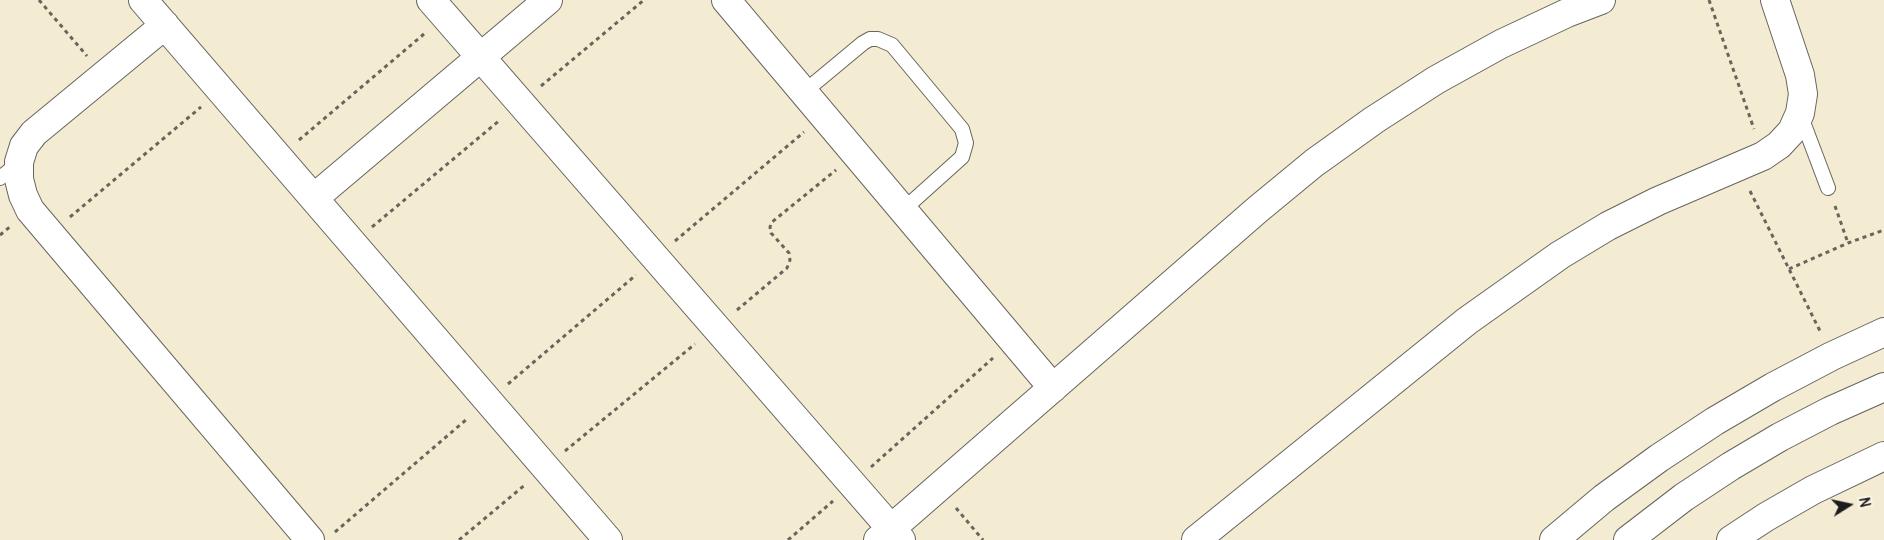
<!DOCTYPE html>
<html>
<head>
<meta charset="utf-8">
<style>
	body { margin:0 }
	#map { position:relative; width:1884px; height:540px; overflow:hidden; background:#f3ecd3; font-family:Pangolin,sans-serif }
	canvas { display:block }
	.north { position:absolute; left:1824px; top:480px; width:50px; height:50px; -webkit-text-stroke:4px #fcf5e5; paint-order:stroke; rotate:80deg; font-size:14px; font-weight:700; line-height:20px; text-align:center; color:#1c1c1c }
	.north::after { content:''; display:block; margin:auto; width:18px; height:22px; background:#1c1c1c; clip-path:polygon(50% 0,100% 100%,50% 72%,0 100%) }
</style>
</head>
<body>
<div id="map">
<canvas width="1884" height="540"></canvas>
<div class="north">N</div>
</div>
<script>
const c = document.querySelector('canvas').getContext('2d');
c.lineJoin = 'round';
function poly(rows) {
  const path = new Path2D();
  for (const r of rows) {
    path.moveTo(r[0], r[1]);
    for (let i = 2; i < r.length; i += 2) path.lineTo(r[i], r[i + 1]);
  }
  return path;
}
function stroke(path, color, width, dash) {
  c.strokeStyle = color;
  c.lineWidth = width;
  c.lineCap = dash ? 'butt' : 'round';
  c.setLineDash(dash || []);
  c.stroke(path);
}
const service = poly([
	[804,92,863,43,870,39,878,39,892,45,962,129,966,143,962,157,903,210],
	[1800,114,1828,188],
	[0,178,19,163]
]);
const minor = poly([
	[143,0,608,540],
	[431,0,901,540],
	[726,0,1053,388],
	[165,25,34,133,24,146,19,162,19,179,23,195,30,210,310,540],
	[314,198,548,0],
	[878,540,1257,210,1314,163,1374,120,1436,80,1501,44,1567,13,1601,0],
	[1196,540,1467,321,1560,255,1608,226,1658,201,1763,156,1779,145,1792,131,1800,113,1803,94,1800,75,1775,0],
	[1554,540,1604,498,1659,458,1715,421,1773,387,1832,356,1884,332]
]);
const tertiary = poly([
	[1628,540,1684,497,1731,466,1780,437,1830,411,1884,387],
	[1731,540,1766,517,1813,490,1884,456]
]);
stroke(service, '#67655c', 16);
stroke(minor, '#67655c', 30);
stroke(tertiary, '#67655c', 30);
stroke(poly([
	[39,0,87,56],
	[1709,0,1754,129],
	[541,86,644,0],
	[299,140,424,34],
	[1750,191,1820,331],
	[1835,206,1848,243],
	[70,217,201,107],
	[372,227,500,120],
	[0,235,11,226],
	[675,241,804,132],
	[1789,269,1848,243,1884,230],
	[737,310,787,268,790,260,789,253,771,233,770,227,772,222,836,170],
	[508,384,636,275],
	[565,451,695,344],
	[871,467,993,358],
	[956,508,983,540],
	[335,532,467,419],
	[459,540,526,484],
	[788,540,833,501]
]), '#67655c', 3, [4, 4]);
stroke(service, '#fff', 14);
stroke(minor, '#fff', 28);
stroke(tertiary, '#fff', 28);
</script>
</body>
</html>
